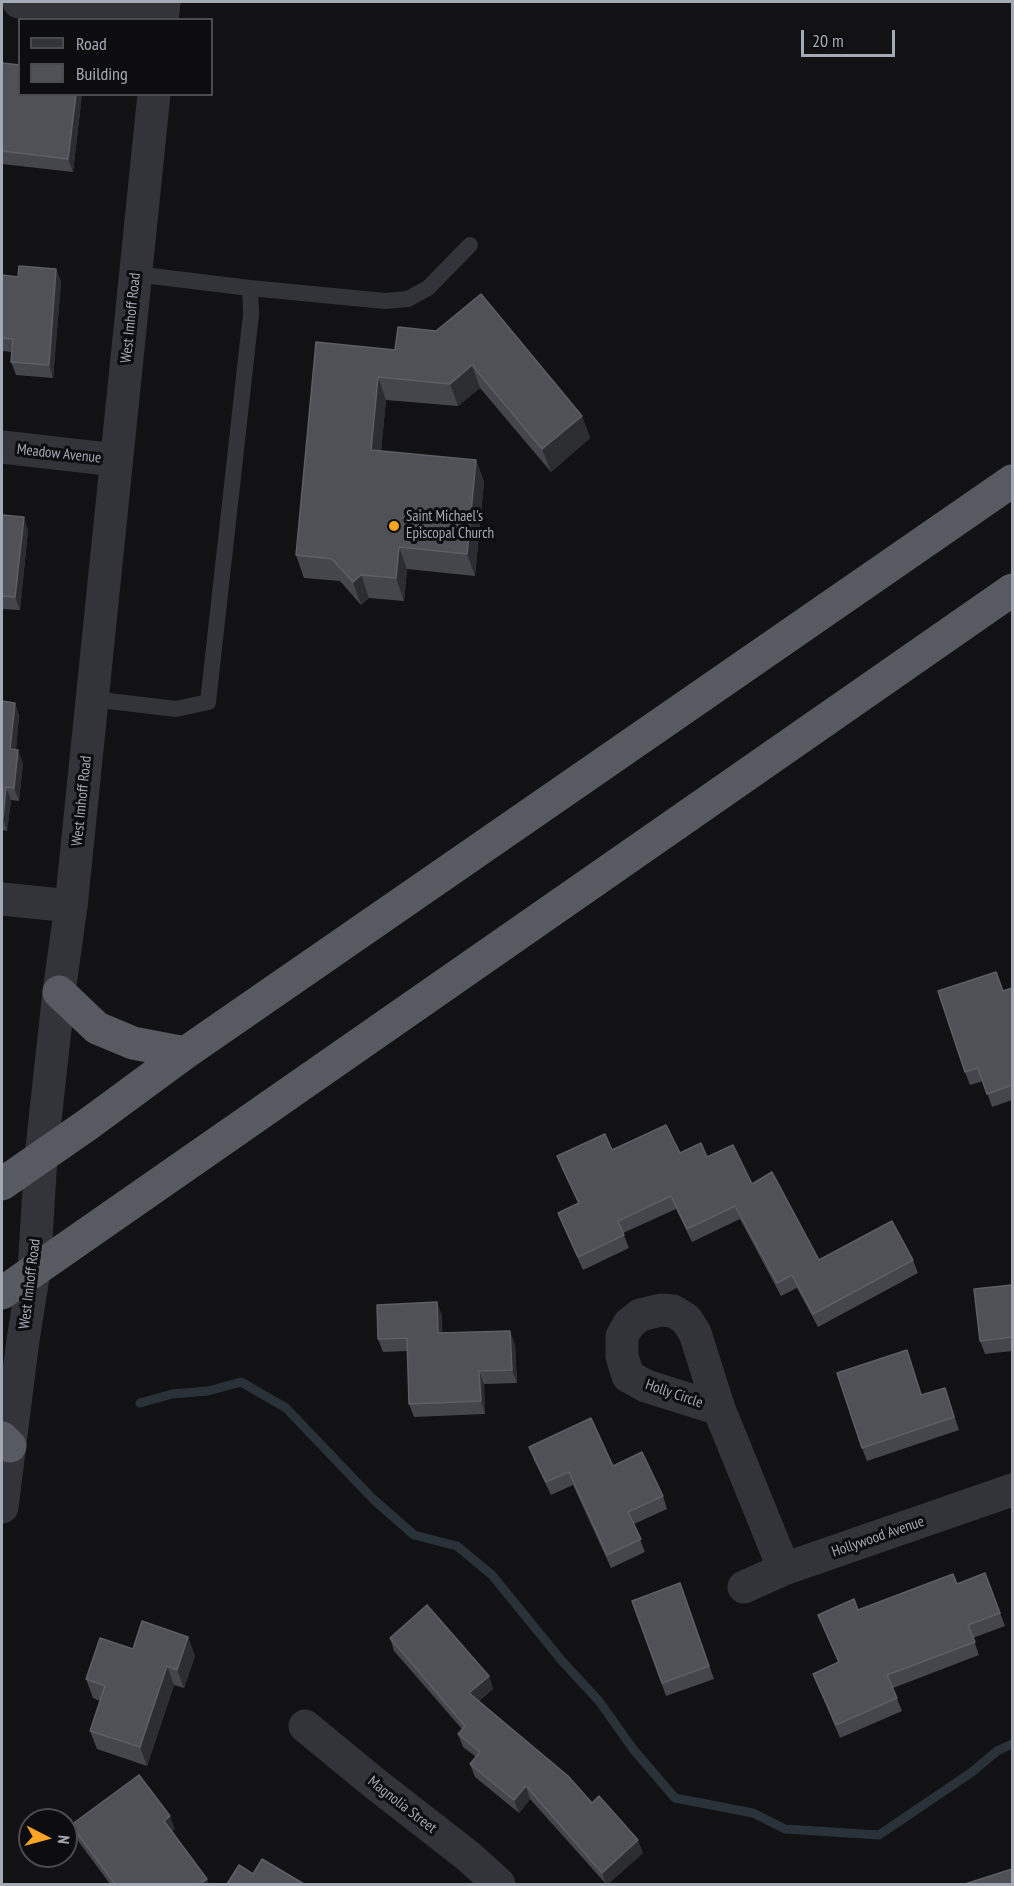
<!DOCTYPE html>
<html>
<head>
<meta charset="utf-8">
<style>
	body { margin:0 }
	#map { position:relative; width:1014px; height:1886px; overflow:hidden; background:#121214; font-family:"PT Sans Narrow",sans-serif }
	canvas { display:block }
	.frame { position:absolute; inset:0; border:3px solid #a3a9b5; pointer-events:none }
	.legend { position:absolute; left:18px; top:18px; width:195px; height:78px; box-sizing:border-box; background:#0d0d0f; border:2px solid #494b51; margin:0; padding:8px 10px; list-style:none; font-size:18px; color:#a3a9b5 }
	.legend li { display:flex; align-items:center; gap:12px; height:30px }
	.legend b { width:30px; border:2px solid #494b51 }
	.north { position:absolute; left:18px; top:1808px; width:60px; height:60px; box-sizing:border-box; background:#0d0d0f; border:2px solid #494b51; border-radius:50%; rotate:96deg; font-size:16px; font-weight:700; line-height:24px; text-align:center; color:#a3a9b5 }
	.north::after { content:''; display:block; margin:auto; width:21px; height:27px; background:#faa524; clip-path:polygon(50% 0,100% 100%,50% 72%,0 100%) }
	.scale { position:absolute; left:801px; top:30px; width:94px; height:27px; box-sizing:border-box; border:3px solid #a3a9b5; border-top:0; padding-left:8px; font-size:18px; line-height:21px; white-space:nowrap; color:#a3a9b5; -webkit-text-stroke:4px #0d0d0f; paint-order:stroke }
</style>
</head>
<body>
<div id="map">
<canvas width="1014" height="1886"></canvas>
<div class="frame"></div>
<ul class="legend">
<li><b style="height:8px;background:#333439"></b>Road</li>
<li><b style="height:16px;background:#4f5157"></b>Building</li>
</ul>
<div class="north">N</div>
<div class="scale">20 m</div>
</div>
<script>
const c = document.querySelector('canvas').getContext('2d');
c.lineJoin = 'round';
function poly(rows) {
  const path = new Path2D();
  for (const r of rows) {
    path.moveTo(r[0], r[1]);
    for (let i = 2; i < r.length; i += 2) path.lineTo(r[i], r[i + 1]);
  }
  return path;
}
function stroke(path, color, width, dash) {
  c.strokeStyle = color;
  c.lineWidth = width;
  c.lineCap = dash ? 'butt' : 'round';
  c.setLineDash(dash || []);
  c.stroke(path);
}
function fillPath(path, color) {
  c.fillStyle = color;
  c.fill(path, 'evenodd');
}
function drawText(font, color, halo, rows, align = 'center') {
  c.font = font + ' "PT Sans Narrow",sans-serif';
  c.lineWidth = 6;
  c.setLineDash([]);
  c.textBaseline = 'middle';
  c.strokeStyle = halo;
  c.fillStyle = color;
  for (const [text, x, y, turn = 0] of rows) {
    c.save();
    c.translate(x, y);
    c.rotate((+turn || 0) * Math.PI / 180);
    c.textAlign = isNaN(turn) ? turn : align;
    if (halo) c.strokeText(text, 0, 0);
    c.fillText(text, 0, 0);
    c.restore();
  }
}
stroke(poly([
	[140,1403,172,1394,208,1391,241,1382,286,1408,373,1499,414,1535,457,1546,492,1575,562,1661,599,1701,633,1749,675,1798,753,1813,785,1829,879,1835,972,1772,997,1751,1012,1744]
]), '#283238', 9);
stroke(poly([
	[250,288,385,301,408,299,428,288,470,245],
	[92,699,176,709,208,702,251,314,250,288,135,274]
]), '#333439', 16);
stroke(poly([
	[19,2,162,17],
	[2,447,116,460],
	[2,899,71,906],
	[719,1409,646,1386,628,1376,622,1356,622,1336,629,1324,640,1315,661,1310,673,1311,686,1319,695,1333,719,1409,784,1569],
	[744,1587,784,1569,1012,1490],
	[305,1726,373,1782,468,1856,499,1884]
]), '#333439', 33);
stroke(poly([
	[162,20,164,2],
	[2,1507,23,1340,34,1271,41,1157,59,992,71,906,154,94]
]), '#333439', 33);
stroke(poly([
	[59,992,97,1028,133,1043,185,1053],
	[2,1184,87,1125,185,1053,1012,481],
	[2,1293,1012,590],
	[2,1438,10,1446]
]), '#575a61', 33);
fillPath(poly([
	[2,63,82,94,73,172,2,164],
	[56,269,61,282,53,378,16,375,11,362,12,352,2,351,2,275,18,277],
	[398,327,582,416,590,438,551,472,480,388,458,406,386,400,381,451,476,460,484,482,475,576,407,569,404,601,369,598,361,605,340,581,304,578,296,555,316,342,395,350],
	[2,515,28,530,20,610,2,609],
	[2,701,15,703,19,716,16,749,23,763,19,801,11,800,7,831,2,830],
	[1012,988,1012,1100,992,1107,983,1081,970,1085,965,1072,1003,991],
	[612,1150,680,1153,707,1157,752,1184,819,1260,913,1260,918,1273,818,1327,797,1288,781,1296,740,1219,692,1242,676,1209,623,1233,629,1248,583,1270,563,1226,558,1213,578,1203,562,1169,557,1156],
	[1012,1285,1012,1351,985,1354,980,1341],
	[442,1315,442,1333,515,1344,517,1383,484,1384,485,1414,414,1417,409,1404,407,1351,383,1352,378,1339],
	[907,1350,922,1395,945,1388,959,1430,867,1461,862,1448],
	[529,1447,613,1466,663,1496,667,1509,634,1524,645,1552,611,1568,573,1485,551,1495,534,1460],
	[985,1573,1005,1626,973,1638,979,1655,893,1688,902,1711,840,1738,813,1674,838,1662,818,1615,858,1610,957,1584],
	[680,1583,714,1679,666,1696,632,1601],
	[188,1637,195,1656,184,1688,174,1685,147,1766,97,1749,90,1731,100,1701,93,1698,86,1679,133,1649],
	[390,1638,489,1676,493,1689,479,1701,592,1803,643,1853,608,1884,606,1884,530,1799,519,1813,475,1777,470,1764,476,1757,463,1747,458,1734,462,1729,394,1651],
	[71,1825,175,1829,172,1831,209,1884,110,1884,76,1838]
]), '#45464c');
fillPath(poly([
	[76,94,82,94,73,172,68,159],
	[56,269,61,282,53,378,49,365],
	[472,365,480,388,458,406,450,384],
	[378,377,386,400,379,472,371,450],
	[582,416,590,438,551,472,542,449],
	[476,460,484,482,475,576,467,554],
	[24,517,28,530,20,610,15,597],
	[399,547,407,569,404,601,396,578],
	[361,575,369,598,361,605,353,582],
	[15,703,19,716,15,762,10,749],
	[18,750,23,763,19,801,14,788],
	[6,787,11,800,7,831,3,818],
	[437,1302,442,1315,443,1346,438,1333],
	[510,1331,515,1344,517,1383,512,1370],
	[479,1371,484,1384,485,1414,481,1401],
	[188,1637,195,1656,184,1688,177,1670],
	[167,1666,174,1685,147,1766,140,1747],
	[489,1676,493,1689,474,1706,469,1693],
	[526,1786,530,1799,519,1813,514,1800],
	[170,1816,175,1829,169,1834,164,1821],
	[638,1840,643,1853,608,1884,606,1884,602,1873],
	[207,1879,209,1884,199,1884]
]), '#2c2d31');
const building = poly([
	[2,63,20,65,20,94,76,94,68,159,2,151,2,63],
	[19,266,56,269,49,365,11,362,13,339,2,338,2,275,18,277,19,266],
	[481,294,582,416,542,449,472,365,450,384,378,377,371,450,476,460,467,554,399,547,396,578,361,575,353,582,332,559,296,555,316,342,395,350,398,327,436,331,481,294],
	[2,515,24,517,15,597,2,596,2,515],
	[2,701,15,703,10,749,18,750,14,788,6,787,3,818,2,818,2,701],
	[996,972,1003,991,1012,988,1012,1085,987,1094,978,1068,965,1072,938,991,996,972],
	[666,1125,680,1153,701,1143,707,1157,733,1145,752,1184,772,1172,819,1260,892,1221,913,1260,813,1314,792,1275,777,1283,735,1206,687,1229,671,1196,618,1221,624,1235,578,1257,558,1213,579,1203,557,1156,605,1134,612,1150,666,1125],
	[1012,1285,1012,1337,980,1341,974,1289,1012,1285],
	[437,1302,438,1333,510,1331,512,1370,479,1371,481,1401,409,1404,407,1338,378,1339,377,1305,437,1302],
	[907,1350,921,1395,945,1388,954,1417,862,1448,837,1373,907,1350],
	[591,1418,613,1466,642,1452,663,1496,628,1512,641,1539,607,1555,569,1472,546,1482,529,1447,591,1418],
	[985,1573,1000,1613,968,1625,975,1642,887,1675,897,1698,836,1725,813,1674,839,1662,818,1615,854,1599,858,1610,953,1574,957,1584,985,1573],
	[680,1583,709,1666,662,1683,632,1601,680,1583],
	[427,1605,489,1676,469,1693,568,1776,592,1803,599,1796,638,1840,602,1873,526,1786,514,1800,470,1764,480,1752,458,1734,465,1726,390,1638,427,1605],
	[142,1621,188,1637,177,1670,167,1666,140,1747,90,1731,105,1686,86,1679,100,1638,133,1649,142,1621],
	[139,1775,170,1816,164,1821,207,1879,199,1884,115,1884,71,1825,139,1775],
	[262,1859,304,1884,227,1884,239,1865,253,1874,262,1859],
	[1012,1869,1012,1884,965,1884,1012,1869]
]);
fillPath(building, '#4f5157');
stroke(building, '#5c5f66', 1.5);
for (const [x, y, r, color] of [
	[394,526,6,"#faa524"]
]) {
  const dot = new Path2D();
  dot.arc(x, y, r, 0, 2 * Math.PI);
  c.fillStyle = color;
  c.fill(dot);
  stroke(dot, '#0d0d0f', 2);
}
drawText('15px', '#a3a9b5', '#0d0d0f', [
	["West Imhoff Road",131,318,-84],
	["Meadow Avenue",59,454,6],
	["West Imhoff Road",82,801,-84],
	["West Imhoff Road",30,1284,-83],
	["Holly Circle",674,1394,19],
	["Hollywood Avenue",878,1537,-19],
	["Magnolia Street",402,1805,38]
]);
drawText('15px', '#a3a9b5', '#0d0d0f', [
	["Saint Michael's",406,517],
	["Episcopal Church",406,534]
], 'left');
</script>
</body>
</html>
